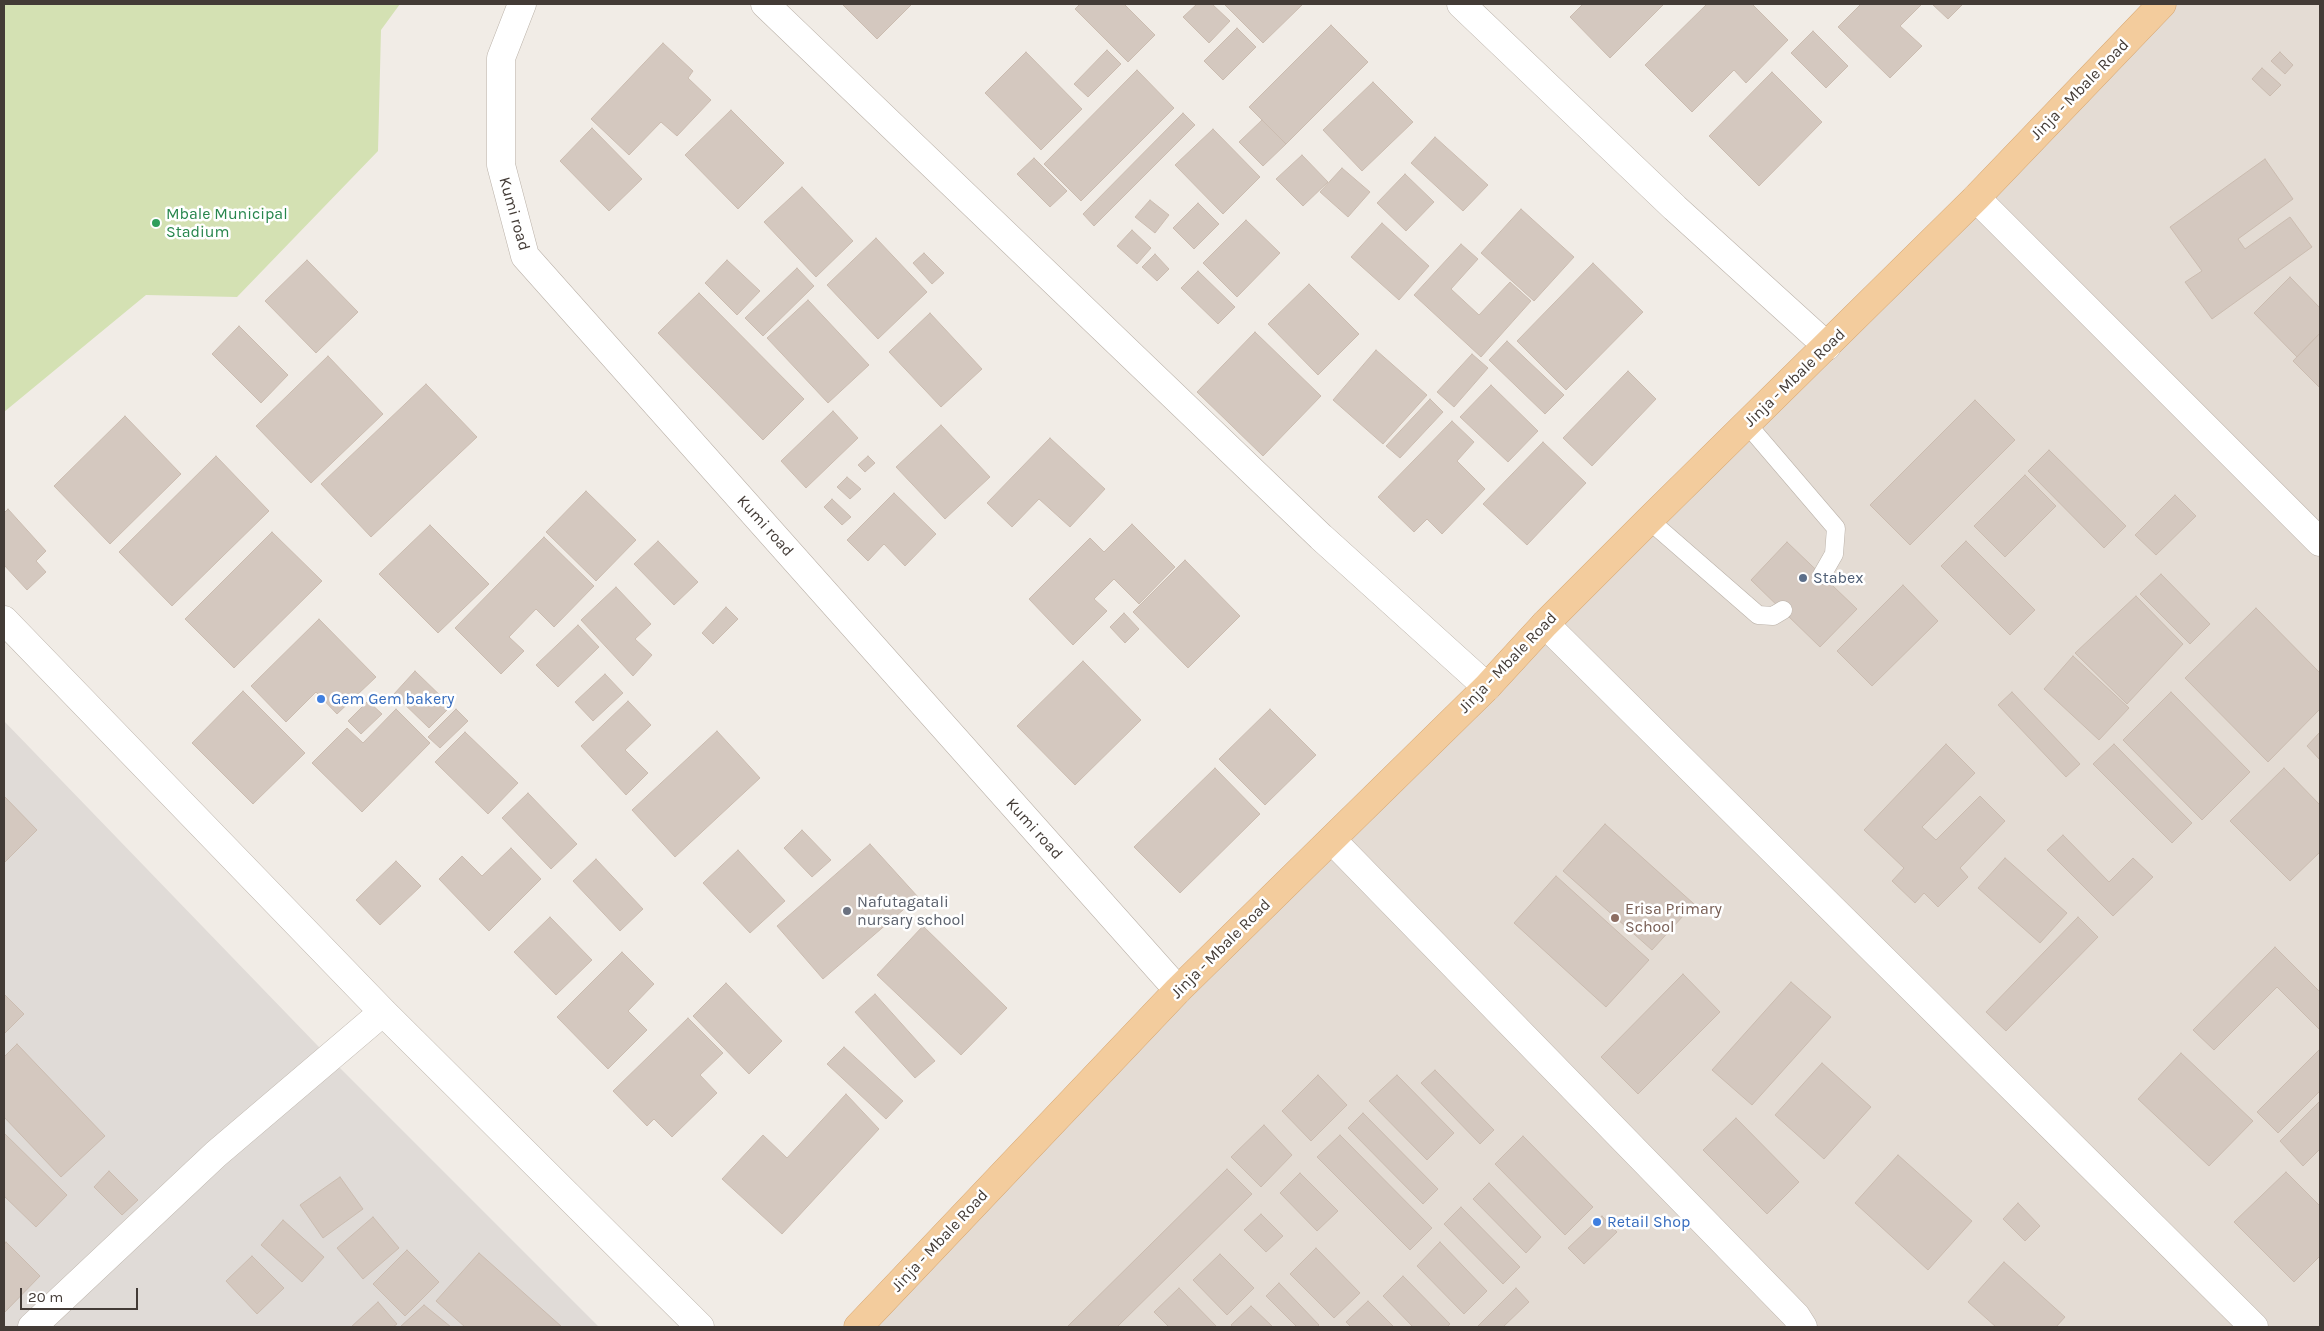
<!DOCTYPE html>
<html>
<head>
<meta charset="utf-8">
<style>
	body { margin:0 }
	#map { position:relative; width:2324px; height:1331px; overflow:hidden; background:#f1ece6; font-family:Karla,sans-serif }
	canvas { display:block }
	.frame { position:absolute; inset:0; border:5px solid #433b36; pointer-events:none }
	.scale { position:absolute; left:20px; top:1288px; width:118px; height:22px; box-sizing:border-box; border:2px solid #433b36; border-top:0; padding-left:6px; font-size:15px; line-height:18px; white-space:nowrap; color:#433b36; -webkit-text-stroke:4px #fff; paint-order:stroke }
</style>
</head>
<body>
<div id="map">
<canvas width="2324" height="1331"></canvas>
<div class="frame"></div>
<div class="scale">20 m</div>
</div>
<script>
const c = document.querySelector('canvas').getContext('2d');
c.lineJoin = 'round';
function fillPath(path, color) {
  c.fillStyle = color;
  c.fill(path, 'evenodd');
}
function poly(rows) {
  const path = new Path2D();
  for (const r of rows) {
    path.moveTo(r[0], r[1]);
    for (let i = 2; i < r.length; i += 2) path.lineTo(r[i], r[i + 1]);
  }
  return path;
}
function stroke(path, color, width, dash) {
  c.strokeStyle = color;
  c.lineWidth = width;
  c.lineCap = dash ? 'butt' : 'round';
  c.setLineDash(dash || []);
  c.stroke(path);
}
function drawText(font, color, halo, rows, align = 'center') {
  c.font = font + ' Karla,sans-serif';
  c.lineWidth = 5;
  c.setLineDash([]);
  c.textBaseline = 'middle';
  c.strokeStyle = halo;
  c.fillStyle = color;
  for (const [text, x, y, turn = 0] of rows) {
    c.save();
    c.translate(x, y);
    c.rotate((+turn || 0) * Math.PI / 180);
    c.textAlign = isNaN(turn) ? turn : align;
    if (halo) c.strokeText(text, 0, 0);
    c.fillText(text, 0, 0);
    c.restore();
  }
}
fillPath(poly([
	[2155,4,2320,4,2320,1327,844,1327,1173,988]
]), '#e4dcd4');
fillPath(poly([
	[4,721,317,1045,599,1327,4,1327]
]), '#e0dbd7');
fillPath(poly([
	[4,4,400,4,381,30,378,151,237,297,146,295,4,412]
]), '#d4e1b3');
const building = poly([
	[842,4,912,4,877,39,842,4],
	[1080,4,1124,4,1155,35,1128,62,1075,9,1080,4],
	[1197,4,1212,4,1230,21,1209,43,1183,17,1197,4],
	[1224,4,1303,4,1263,43,1224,4],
	[1583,4,1664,4,1610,58,1570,17,1583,4],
	[1707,4,1752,4,1788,40,1746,83,1734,70,1692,112,1645,65,1707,4],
	[1861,4,1922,4,1900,26,1922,46,1890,78,1838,27,1861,4],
	[1932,4,1963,4,1948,19,1932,4],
	[1331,25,1368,62,1286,144,1249,107,1331,25],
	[1237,28,1256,47,1223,80,1204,61,1237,28],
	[1813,31,1848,66,1826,88,1791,53,1813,31],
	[663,43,693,71,688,78,711,100,677,136,661,122,629,155,591,119,663,43],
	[1107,50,1121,64,1088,97,1074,84,1107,50],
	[1026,52,1082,109,1041,150,985,93,1026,52],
	[2280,52,2293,65,2285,74,2271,61,2280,52],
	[2262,68,2281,85,2270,96,2252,79,2262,68],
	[1137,70,1174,108,1081,201,1044,164,1137,70],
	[1772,72,1822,122,1759,186,1709,136,1772,72],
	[1373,82,1413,122,1362,171,1323,130,1373,82],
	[731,110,784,163,738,209,685,155,731,110],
	[1183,113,1195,125,1094,226,1083,214,1183,113],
	[1262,120,1286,144,1263,166,1239,142,1262,120],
	[592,128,642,179,609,211,560,161,592,128],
	[1213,129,1260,177,1223,214,1175,165,1213,129],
	[1435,137,1488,185,1463,211,1411,163,1435,137],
	[1302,155,1328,182,1303,206,1276,179,1302,155],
	[1034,158,1067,191,1050,207,1017,174,1034,158],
	[2265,159,2293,199,2238,239,2245,249,2290,217,2312,247,2212,319,2185,282,2202,271,2170,227,2265,159],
	[1342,168,1370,192,1348,217,1320,192,1342,168],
	[1405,174,1434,202,1406,231,1377,203,1405,174],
	[802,187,853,241,816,277,764,222,802,187],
	[1150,200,1169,215,1155,233,1135,217,1150,200],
	[1198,203,1219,224,1194,249,1173,228,1198,203],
	[1521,209,1574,257,1534,301,1481,253,1521,209],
	[1246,220,1280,253,1237,297,1203,263,1246,220],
	[1382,223,1429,266,1399,300,1351,257,1382,223],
	[1132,230,1151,248,1137,264,1117,246,1132,230],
	[876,238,927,292,878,339,827,285,876,238],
	[1461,244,1478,259,1451,289,1479,315,1510,282,1531,301,1481,357,1414,295,1461,244],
	[924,253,944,273,932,284,913,263,924,253],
	[1155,254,1169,269,1157,281,1142,267,1155,254],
	[307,260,358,312,316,353,265,301,307,260],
	[727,260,760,291,737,315,705,283,727,260],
	[1593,263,1643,312,1566,390,1517,341,1593,263],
	[797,268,814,286,763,336,745,318,797,268],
	[1198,271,1235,307,1218,324,1181,288,1198,271],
	[2290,277,2320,308,2320,333,2297,357,2254,313,2290,277],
	[1309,284,1359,334,1318,375,1268,324,1309,284],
	[699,293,804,399,763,440,658,333,699,293],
	[808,300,869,365,828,403,767,338,808,300],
	[930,313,982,369,941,407,889,352,930,313],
	[239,326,288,375,261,403,212,354,239,326],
	[1255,332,1321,396,1263,456,1197,392,1255,332],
	[2320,333,2320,388,2293,361,2320,333],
	[1507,341,1564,395,1545,414,1489,360,1507,341],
	[1376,350,1427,395,1383,444,1333,400,1376,350],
	[1472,354,1488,368,1454,407,1437,392,1472,354],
	[328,356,383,414,311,483,256,426,328,356],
	[1628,371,1656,399,1592,466,1563,438,1628,371],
	[426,384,477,437,371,537,321,484,426,384],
	[1491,385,1538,431,1508,462,1460,417,1491,385],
	[1430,399,1443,412,1400,458,1386,446,1430,399],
	[1975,400,2015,440,1910,545,1870,505,1975,400],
	[833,411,858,438,806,488,781,461,833,411],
	[125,416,181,474,110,544,54,486,125,416],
	[1452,421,1474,442,1457,461,1485,489,1442,534,1427,519,1414,532,1378,497,1452,421],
	[941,425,990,477,945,519,896,467,941,425],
	[1050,438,1105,489,1070,527,1039,499,1012,527,987,503,1050,438],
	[1543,442,1586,483,1527,545,1483,504,1543,442],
	[2049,450,2126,526,2104,548,2028,471,2049,450],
	[216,456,269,511,172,606,119,552,216,456],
	[868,456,875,463,865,472,858,465,868,456],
	[2025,475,2056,506,2005,557,1974,526,2025,475],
	[847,477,861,489,850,499,837,487,847,477],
	[586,491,636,540,596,581,546,532,586,491],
	[894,493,936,534,905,566,884,544,868,561,847,540,894,493],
	[2175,495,2196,516,2156,555,2135,535,2175,495],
	[832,499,851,517,842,525,824,507,832,499],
	[8,509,46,551,36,561,46,572,27,590,4,565,4,513,8,509],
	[1132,524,1175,567,1139,604,1114,579,1094,599,1107,611,1073,645,1029,599,1090,538,1104,552,1132,524],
	[430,525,489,584,438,633,379,574,430,525],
	[272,532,322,581,234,668,185,619,272,532],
	[544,537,594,586,554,627,536,609,509,637,524,651,501,674,455,628,544,537],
	[658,541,698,582,674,605,634,564,658,541],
	[1966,541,2035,610,2010,635,1941,566,1966,541],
	[1787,542,1857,609,1820,647,1751,580,1787,542],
	[1185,560,1240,616,1188,668,1133,612,1185,560],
	[2161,574,2210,624,2190,644,2140,594,2161,574],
	[1903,585,1938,621,1872,686,1837,651,1903,585],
	[616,587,651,624,635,639,652,655,633,676,581,620,616,587],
	[2136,596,2183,644,2127,704,2075,653,2136,596],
	[726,607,738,619,713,644,702,633,726,607],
	[2256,608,2320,673,2320,709,2268,762,2185,678,2256,608],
	[1124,613,1139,629,1125,643,1110,627,1124,613],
	[319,619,376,677,337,714,316,692,286,722,251,686,319,619],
	[578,625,599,647,558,687,536,665,578,625],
	[2073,656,2129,708,2099,740,2044,689,2073,656],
	[1083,661,1141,720,1075,785,1017,726,1083,661],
	[415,671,451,706,429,728,394,694,415,671],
	[605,674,623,693,593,721,575,702,605,674],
	[243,691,305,753,253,804,192,743,243,691],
	[2012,692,2080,764,2066,777,1998,705,2012,692],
	[2171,692,2250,772,2202,820,2123,740,2171,692],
	[368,701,382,714,361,734,348,721,368,701],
	[628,701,651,725,625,750,648,773,626,795,581,746,628,701],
	[396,709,430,743,362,812,312,763,347,728,363,743,396,709],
	[456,709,468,721,440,748,428,737,456,709],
	[1270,709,1316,755,1265,805,1219,759,1270,709],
	[717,731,760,778,675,857,632,810,717,731],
	[465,732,518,783,488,814,435,762,465,732],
	[2320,732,2320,760,2307,746,2320,732],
	[1946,744,1975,773,1922,827,1936,840,1980,796,2005,821,1960,868,1968,877,1938,907,1924,893,1915,903,1892,881,1904,868,1864,830,1946,744],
	[2114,744,2192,823,2172,843,2093,764,2114,744],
	[1215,768,1260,814,1180,893,1134,847,1215,768],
	[2284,768,2320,805,2320,852,2290,881,2230,821,2284,768],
	[528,793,577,844,551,869,502,818,528,793],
	[4,796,37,830,4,863,4,796],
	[1605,824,1694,904,1652,950,1563,871,1605,824],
	[802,830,831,860,812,877,784,848,802,830],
	[2063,835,2109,882,2133,858,2153,877,2113,916,2047,850,2063,835],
	[870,844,918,897,823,979,777,926,870,844],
	[511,848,541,879,489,931,439,879,462,856,482,876,511,848],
	[738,850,785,901,750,933,703,883,738,850],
	[2005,858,2067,913,2040,943,1978,888,2005,858],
	[596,859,643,909,620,931,573,881,596,859],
	[396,861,421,886,380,925,356,900,396,861],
	[1556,876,1649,960,1606,1007,1514,923,1556,876],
	[550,917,592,960,556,995,514,952,550,917],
	[2078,917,2098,937,2006,1031,1986,1012,2078,917],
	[923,926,1007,1008,961,1055,877,975,923,926],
	[2275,947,2320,992,2320,1030,2277,987,2214,1050,2193,1030,2275,947],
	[622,952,654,984,628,1011,647,1030,608,1069,557,1017,622,952],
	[1683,974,1720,1012,1638,1094,1601,1057,1683,974],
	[1791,982,1831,1017,1752,1105,1712,1070,1791,982],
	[726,983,782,1041,749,1074,693,1016,726,983],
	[4,994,24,1014,4,1034,4,994],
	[875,994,935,1061,915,1078,855,1012,875,994],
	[688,1018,723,1053,700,1075,717,1093,672,1137,654,1119,647,1126,613,1091,688,1018],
	[17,1044,105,1136,61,1177,4,1117,4,1057,17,1044],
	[844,1047,903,1101,886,1119,827,1064,844,1047],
	[2320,1049,2320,1091,2278,1133,2257,1112,2320,1049],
	[2181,1053,2253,1121,2209,1166,2138,1099,2181,1053],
	[1822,1063,1871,1107,1824,1159,1775,1115,1822,1063],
	[1435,1070,1494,1130,1480,1144,1421,1083,1435,1070],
	[1318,1075,1347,1105,1311,1141,1282,1111,1318,1075],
	[1397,1075,1454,1133,1427,1160,1369,1101,1397,1075],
	[846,1094,879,1129,782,1234,722,1179,763,1135,787,1158,846,1094],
	[2320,1101,2320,1149,2303,1166,2280,1141,2320,1101],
	[1363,1113,1438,1189,1423,1204,1348,1128,1363,1113],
	[1736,1118,1799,1182,1767,1214,1703,1150,1736,1118],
	[1264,1125,1292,1155,1261,1187,1231,1157,1264,1125],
	[4,1133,67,1195,36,1227,4,1196,4,1133],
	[1340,1135,1432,1228,1410,1250,1317,1157,1340,1135],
	[1523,1136,1593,1207,1565,1235,1495,1164,1523,1136],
	[1898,1155,1972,1221,1928,1270,1855,1203,1898,1155],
	[1227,1169,1252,1194,1117,1327,1067,1327,1227,1169],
	[109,1171,138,1200,122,1215,94,1187,109,1171],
	[2286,1172,2320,1206,2320,1256,2294,1282,2234,1222,2286,1172],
	[1300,1173,1338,1211,1317,1231,1280,1193,1300,1173],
	[340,1177,363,1209,323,1238,300,1205,340,1177],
	[1489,1183,1541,1237,1526,1253,1473,1199,1489,1183],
	[2018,1203,2040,1226,2025,1241,2003,1219,2018,1203],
	[1461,1207,1520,1267,1503,1284,1444,1224,1461,1207],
	[1261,1214,1283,1236,1266,1252,1244,1230,1261,1214],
	[1602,1216,1617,1232,1584,1264,1568,1248,1602,1216],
	[373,1217,399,1248,363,1279,337,1248,373,1217],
	[283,1220,324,1257,302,1282,261,1245,283,1220],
	[6,1242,40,1276,4,1313,4,1245,6,1242],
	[1440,1242,1487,1291,1464,1314,1417,1266,1440,1242],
	[1316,1248,1360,1293,1334,1318,1290,1274,1316,1248],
	[407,1250,439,1282,405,1316,373,1284,407,1250],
	[479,1253,562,1327,465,1327,436,1301,479,1253],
	[1220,1254,1254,1288,1227,1315,1193,1280,1220,1254],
	[252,1256,284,1288,257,1314,226,1281,252,1256],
	[2004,1262,2065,1317,2056,1327,1996,1327,1968,1302,2004,1262],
	[1403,1276,1450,1324,1447,1327,1413,1327,1383,1296,1403,1276],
	[1279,1283,1319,1325,1317,1327,1297,1327,1266,1296,1279,1283],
	[1179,1288,1217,1327,1169,1327,1154,1312,1179,1288],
	[1516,1288,1529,1302,1503,1327,1477,1327,1516,1288],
	[1368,1301,1394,1327,1351,1327,1346,1322,1368,1301],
	[378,1302,397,1324,393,1327,351,1327,378,1302],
	[424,1305,451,1327,400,1327,424,1305],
	[1251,1306,1273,1327,1233,1327,1231,1325,1251,1306]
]);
fillPath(building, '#d4c8bf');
stroke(building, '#cbbcb0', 1);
const service = poly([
	[1747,424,1836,528,1834,554,1822,575],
	[1649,520,1758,615,1773,616,1783,610]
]);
const minor = poly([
	[522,4,501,58,501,165,525,256,1178,990],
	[765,4,1321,537,1487,687],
	[1461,4,1675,208,1827,346],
	[1976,198,2320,542],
	[4,620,383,1012,700,1327],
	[1545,624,2254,1327],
	[1332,840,1796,1316,1803,1327],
	[32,1327,216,1154,383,1012]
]);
const primary = poly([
	[858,1327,1178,990,1487,687,1545,624,1649,520,1976,198,2162,4]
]);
stroke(service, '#bbb2a9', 19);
stroke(minor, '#bbb2a9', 29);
stroke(primary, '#d6a56f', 29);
stroke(service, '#fff', 18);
stroke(minor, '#fff', 28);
stroke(primary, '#f3cc9d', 28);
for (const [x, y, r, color] of [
	[156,223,5,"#2e9e5b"],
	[1803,578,5,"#5c6f8a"],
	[321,699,5,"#3f7fe0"],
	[847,911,5,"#6b7280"],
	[1615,918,5,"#8d6e63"],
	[1597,1222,5,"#3f7fe0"]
]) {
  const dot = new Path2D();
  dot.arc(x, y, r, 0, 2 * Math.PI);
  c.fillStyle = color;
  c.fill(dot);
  stroke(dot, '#fff', 2);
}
drawText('16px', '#433b36', '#fff', [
	["Jinja - Mbale Road",2080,90,-46],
	["Kumi road",514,214,74],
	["Jinja - Mbale Road",1795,378,-44],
	["Kumi road",765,526,48],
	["Jinja - Mbale Road",1508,663,-46],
	["Kumi road",1034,829,48],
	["Jinja - Mbale Road",1221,949,-45],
	["Jinja - Mbale Road",940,1241,-47]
]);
drawText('16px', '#27864d', '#fff', [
	["Mbale Municipal",166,214],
	["Stadium",166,232]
], 'left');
drawText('16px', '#4e5e75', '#fff', [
	["Stabex",1813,578]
], 'left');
drawText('16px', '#366cbe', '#fff', [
	["Gem Gem bakery",331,699],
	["Retail Shop",1607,1222]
], 'left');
drawText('16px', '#5b616d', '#fff', [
	["Nafutagatali",857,902],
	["nursary school",857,920]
], 'left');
drawText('16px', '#785e54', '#fff', [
	["Erisa Primary",1625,909],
	["School",1625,927]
], 'left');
</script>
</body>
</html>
